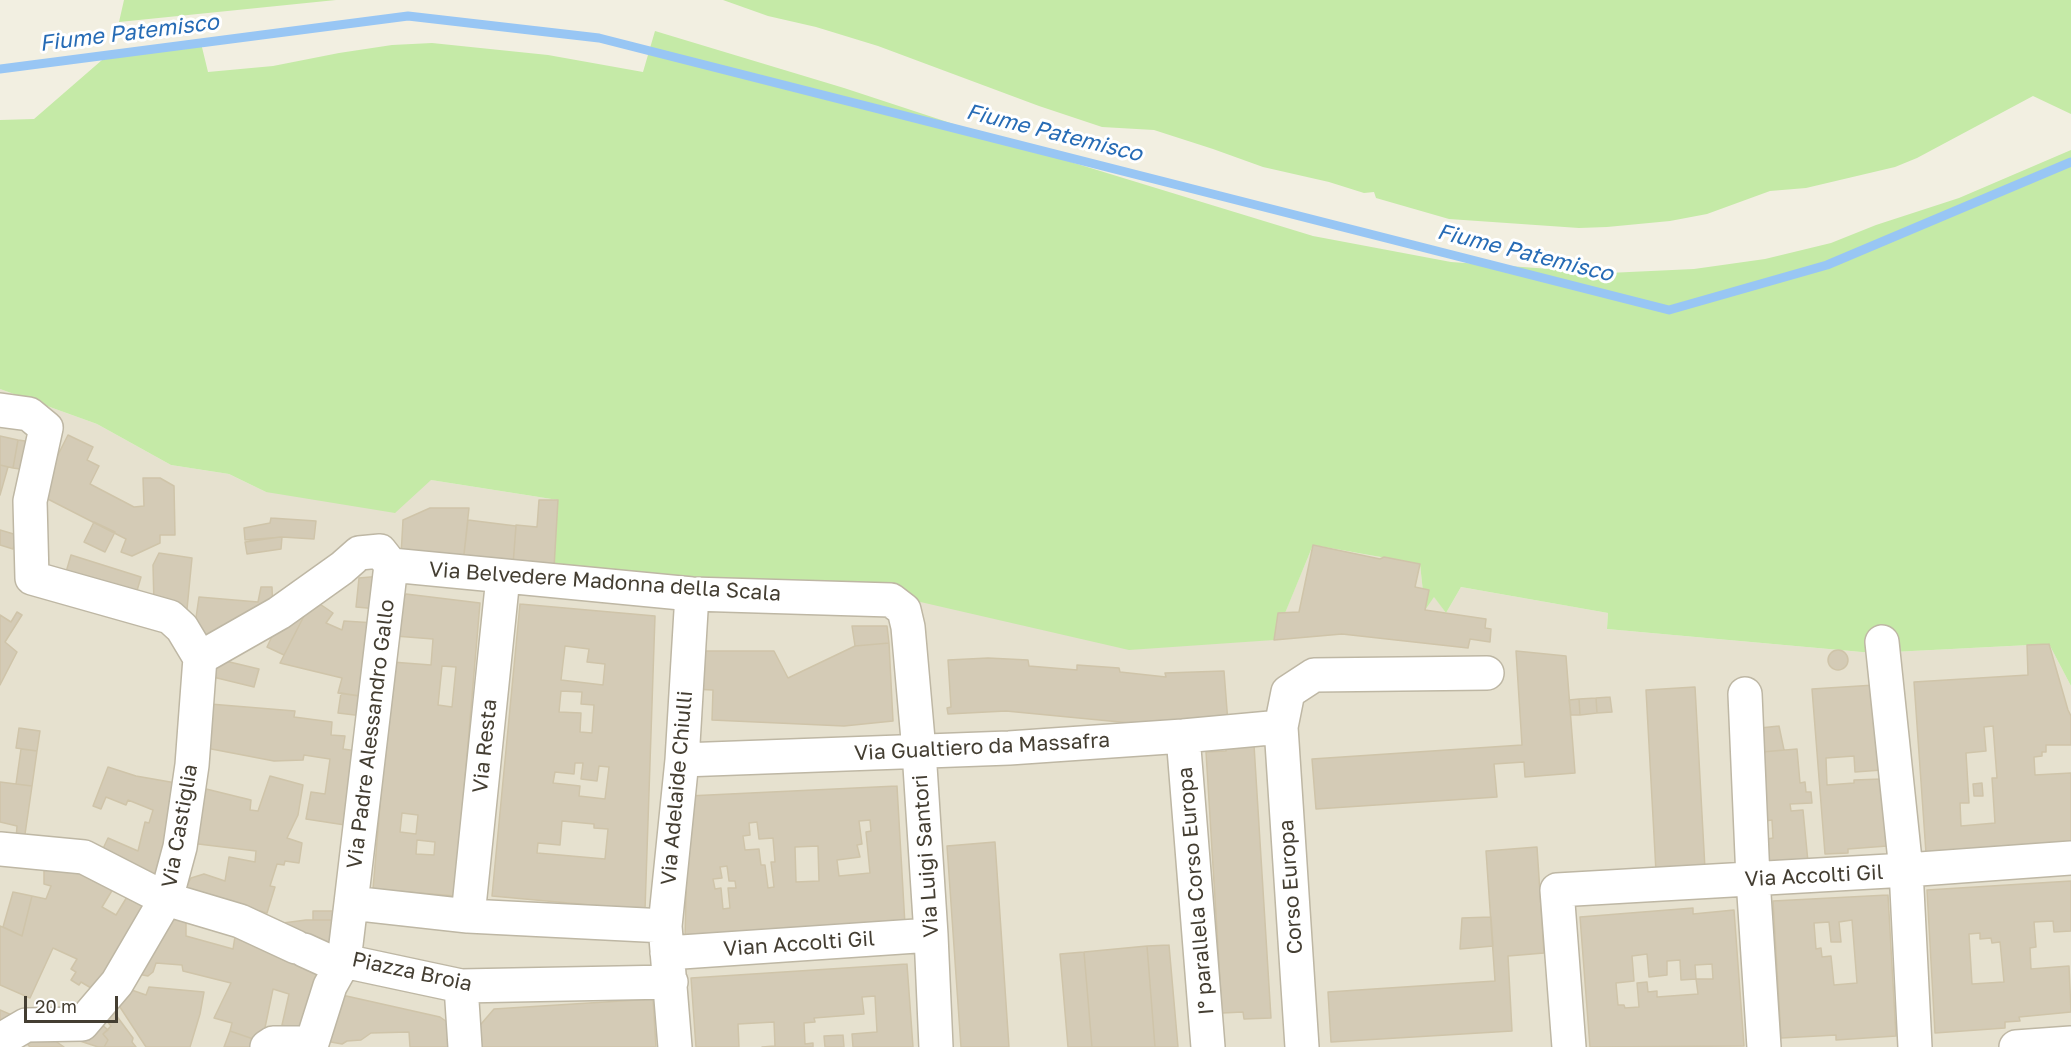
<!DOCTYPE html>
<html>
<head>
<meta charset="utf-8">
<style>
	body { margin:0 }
	#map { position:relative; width:2071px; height:1047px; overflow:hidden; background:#f2efe1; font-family:"Golos Text",sans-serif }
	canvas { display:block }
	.scale { position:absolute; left:24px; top:996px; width:94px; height:27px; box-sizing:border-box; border:3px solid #443e32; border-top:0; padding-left:8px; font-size:18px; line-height:21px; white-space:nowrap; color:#443e32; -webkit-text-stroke:4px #fff; paint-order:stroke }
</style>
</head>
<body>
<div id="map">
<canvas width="2071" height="1047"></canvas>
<div class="scale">20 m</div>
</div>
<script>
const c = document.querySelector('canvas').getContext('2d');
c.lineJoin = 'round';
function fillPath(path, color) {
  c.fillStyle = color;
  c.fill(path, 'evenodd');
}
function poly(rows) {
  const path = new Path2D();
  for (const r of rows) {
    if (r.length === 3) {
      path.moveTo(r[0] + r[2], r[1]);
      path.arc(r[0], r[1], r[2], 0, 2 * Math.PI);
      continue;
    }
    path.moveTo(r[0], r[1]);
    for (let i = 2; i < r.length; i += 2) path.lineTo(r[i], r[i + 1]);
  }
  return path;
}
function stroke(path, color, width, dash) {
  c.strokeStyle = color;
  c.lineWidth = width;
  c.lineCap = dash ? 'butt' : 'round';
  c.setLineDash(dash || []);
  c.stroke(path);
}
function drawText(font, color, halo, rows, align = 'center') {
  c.font = font + ' "Golos Text",sans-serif';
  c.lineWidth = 6;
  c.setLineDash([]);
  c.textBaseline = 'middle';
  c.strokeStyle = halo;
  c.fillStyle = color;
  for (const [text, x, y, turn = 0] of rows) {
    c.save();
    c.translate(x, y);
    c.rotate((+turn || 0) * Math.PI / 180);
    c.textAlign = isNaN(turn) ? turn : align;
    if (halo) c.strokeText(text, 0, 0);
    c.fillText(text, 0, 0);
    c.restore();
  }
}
fillPath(poly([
	[0,389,97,424,171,465,229,474,266,492,431,480,558,500,554,567,877,592,1274,639,1313,545,1420,564,1425,609,1434,596,1446,613,1461,587,1608,613,1607,629,1873,653,2049,644,2071,686,2071,1047,0,1047]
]), '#e6e1cf');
fillPath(poly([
	[124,0,336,0,119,22],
	[723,0,2071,0,2071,114,2033,96,1917,158,1895,167,1806,188,1770,191,1707,214,1670,221,1607,227,1579,228,1449,219,1376,198,1374,192,1364,193,1329,182,1263,167,1213,149,1154,130,1102,127,1039,106,878,46,816,27,768,16],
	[655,31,844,88,1048,155,1313,236,1451,262,1608,273,1694,269,1765,259,1831,243,1876,225,1959,198,2071,150,2071,686,2049,644,1873,653,1607,629,1608,613,1461,587,1446,613,1434,597,1425,610,1420,564,1313,545,1274,640,1129,650,877,592,554,568,558,500,431,480,395,513,266,492,229,474,171,465,97,424,0,389,0,120,34,119,102,60,200,39,208,72,273,66,339,53,392,45,432,43,548,55,643,72]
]), '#c5eaa7');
stroke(poly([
	[0,69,408,16,599,38,1669,310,1827,265,2071,162]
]), '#98c6f4', 9);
const building = poly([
	[68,435,93,447,87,460,99,466,90,484,134,507,144,506,143,478,160,478,174,486,175,535,160,535,160,543,132,556,121,552,126,539,38,494,68,435],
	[0,436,18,440,13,468,0,465,0,436],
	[18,440,32,442,27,470,13,468,18,440],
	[0,465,8,467,0,495,0,465],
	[539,500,558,500,554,568,513,565,516,525,537,527,539,500],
	[430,508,469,508,463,563,401,556,403,520,430,508],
	[271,518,316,521,314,539,282,537,245,540,244,528,270,523,271,518],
	[468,520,516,526,513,565,463,563,468,520],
	[94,522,115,532,105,552,84,542,94,522],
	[0,530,17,535,13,549,0,545,0,530],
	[280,537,282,537,281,549,247,554,245,542,280,537],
	[1313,545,1380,559,1384,557,1420,564,1415,587,1429,590,1425,610,1486,619,1485,628,1491,629,1490,642,1470,639,1468,648,1342,634,1274,640,1278,613,1299,612,1313,545],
	[159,553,192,558,187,609,154,605,153,565,159,553],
	[71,555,141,577,134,601,64,579,71,555],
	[382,576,378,609,356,607,359,578,382,576],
	[261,587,272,587,273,611,199,642,194,631,199,597,258,602,261,587],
	[406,594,480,603,455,896,373,889,392,662,431,665,433,639,395,636,398,603,406,594],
	[442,666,456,667,452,707,438,705,442,666],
	[402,813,418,815,416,834,400,832,402,813],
	[417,840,435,842,434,855,416,854,417,840],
	[317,602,333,613,326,623,342,630,344,621,375,623,366,697,338,693,342,678,280,663,305,614,317,602],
	[520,604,655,616,645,910,492,896,520,604],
	[565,646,589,649,587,662,605,664,603,685,561,680,565,646],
	[561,691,582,692,581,704,594,705,592,733,580,732,581,713,559,712,561,691],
	[575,763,583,763,581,779,597,781,599,766,609,767,605,799,579,796,580,786,553,783,555,772,574,774,575,763],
	[562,821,594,824,594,828,608,829,605,859,537,853,538,843,560,845,562,821],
	[17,612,22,615,5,642,17,652,0,685,0,615,11,622,17,612],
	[305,614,284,655,267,647,281,617,305,614],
	[852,626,887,626,889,643,855,646,852,626],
	[889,643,893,721,844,726,712,720,713,690,692,689,694,651,774,651,788,678,855,646,889,643],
	[2049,644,2068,710,2071,716,2071,745,2046,745,2046,752,2042,752,2042,756,2034,757,2035,775,2071,773,2071,843,1926,853,1914,682,2028,675,2027,645,2049,644],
	[1993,726,1997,778,1992,778,1995,823,1961,826,1960,803,1969,803,1966,753,1986,751,1984,727,1993,726],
	[1838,660,10],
	[1516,651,1566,656,1575,773,1525,777,1524,762,1494,764,1497,797,1316,809,1312,759,1522,745,1516,651],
	[988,658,1028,660,1029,666,1077,670,1077,665,1119,668,1120,672,1166,677,1165,673,1224,671,1228,723,1172,727,1006,711,948,714,947,708,951,707,948,660,988,658],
	[217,659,259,669,254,687,213,677,217,659],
	[1875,685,1882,770,1855,772,1854,756,1826,758,1827,785,1854,783,1854,780,1882,779,1887,846,1848,849,1848,853,1825,854,1812,689,1875,685],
	[1695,687,1705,869,1656,872,1646,690,1695,687],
	[341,693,366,697,363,716,338,713,341,693],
	[1610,697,1612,712,1597,713,1596,698,1610,697],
	[1596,698,1597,713,1580,715,1579,699,1596,698],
	[1579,699,1580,715,1571,715,1569,700,1579,699],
	[210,704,295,711,294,717,332,722,331,735,345,736,343,749,357,751,345,825,306,819,311,792,325,794,330,759,304,755,303,760,274,761,201,747,210,704],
	[1779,726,1784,750,1762,752,1760,728,1779,726],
	[19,728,40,731,37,751,16,748,19,728],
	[1254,745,1271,1018,1244,1019,1243,1012,1222,1013,1206,752,1226,751,1226,747,1254,745],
	[21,749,37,751,32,786,16,784,21,749],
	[1797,749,1800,783,1805,782,1806,792,1811,792,1812,803,1790,804,1791,811,1803,810,1808,862,1769,865,1767,839,1773,838,1772,820,1765,821,1762,752,1797,749],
	[108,767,136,776,176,783,164,880,100,855,108,838,138,851,145,822,149,823,153,810,128,800,126,805,106,797,101,809,93,806,108,767],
	[270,776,303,785,298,815,287,838,302,843,299,863,285,861,284,865,277,864,270,886,275,887,267,913,260,911,256,922,185,889,191,878,204,874,225,881,229,857,255,862,256,851,190,843,198,787,251,800,250,810,258,811,270,776],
	[0,782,32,786,24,841,16,840,17,826,0,822,0,782],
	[1982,783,1983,796,1974,796,1973,784,1982,783],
	[897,786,905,925,685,940,688,796,897,786],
	[870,820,871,831,866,832,870,873,839,876,837,860,860,857,857,845,862,844,859,821,870,820],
	[757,822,759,839,773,838,775,862,771,862,774,887,768,888,765,865,761,865,759,849,745,850,743,836,750,835,749,823,757,822],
	[818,846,819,881,796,882,795,847,818,846],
	[727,866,729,881,735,881,736,888,728,888,730,908,723,909,721,888,715,889,713,879,722,878,720,867,727,866],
	[995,842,1009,1047,961,1047,947,846,995,842],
	[1537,847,1544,953,1508,956,1512,1031,1331,1042,1328,992,1495,981,1486,851,1537,847],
	[44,856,116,884,102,907,116,915,133,887,157,901,101,994,81,982,79,985,71,980,76,972,71,969,77,959,53,948,30,998,0,985,0,926,22,936,32,896,46,899,51,886,44,884,44,856],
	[2071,881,2071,931,2054,932,2053,921,2034,922,2036,947,2030,948,2031,969,2069,966,2071,1012,2019,1017,2020,1021,2005,1022,2005,1028,1935,1033,1927,890,2071,881],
	[1980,933,1980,939,1991,938,1992,943,2000,942,2004,982,1972,984,1969,934,1980,933],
	[13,892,32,896,22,936,3,927,13,892],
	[1888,895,1896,1036,1836,1040,1836,1035,1781,1038,1773,901,1888,895],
	[1852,920,1857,983,1834,985,1831,956,1822,957,1821,948,1816,949,1814,923,1829,922,1831,942,1841,942,1839,922,1852,920],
	[1693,908,1693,914,1734,910,1744,1046,1590,1047,1580,917,1693,908],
	[1647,954,1649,977,1667,975,1667,961,1680,960,1681,980,1696,979,1695,965,1712,964,1713,979,1696,979,1698,994,1657,997,1657,991,1648,992,1647,982,1637,983,1639,1007,1625,1008,1624,1005,1618,1005,1616,983,1634,981,1632,956,1647,954],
	[170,910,186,918,186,936,233,949,237,924,283,923,306,920,332,920,329,953,311,1033,282,1025,289,994,273,989,262,1042,230,1031,232,1023,214,1018,231,983,183,971,182,965,156,963,153,972,148,976,127,972,170,910],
	[313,911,334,911,332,920,313,920,313,911],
	[1491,917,1493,946,1460,949,1462,918,1491,917],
	[1169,945,1178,1047,1155,1047,1147,946,1169,945],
	[1147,946,1155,1047,1092,1047,1084,952,1147,946],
	[1084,952,1092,1047,1068,1047,1060,954,1084,952],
	[907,964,913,1047,853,1047,852,1034,877,1032,875,996,862,997,864,1014,814,1018,815,1022,804,1023,805,1044,813,1043,813,1047,762,1047,775,1046,774,1022,738,1024,739,1047,696,1047,691,978,907,964],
	[123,987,146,995,149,987,204,992,200,1014,190,1047,146,1047,116,1001,123,987],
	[333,993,440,1017,450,1024,455,1047,410,1047,409,1032,371,1033,361,1040,347,1041,342,1044,320,1040,333,993],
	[653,999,656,1047,476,1047,475,1031,494,1009,653,999],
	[110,1007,133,1038,132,1042,136,1047,104,1047,108,1040,103,1034,111,1026,100,1013,110,1007],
	[0,1010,14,1016,0,1038,0,1010],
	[98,1021,108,1030,103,1034,108,1040,104,1047,98,1047,80,1041,98,1021],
	[230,1031,262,1042,256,1047,224,1047,230,1031],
	[47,1035,64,1047,30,1047,22,1038,47,1035],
	[843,1035,844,1047,825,1047,824,1036,843,1035]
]);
fillPath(building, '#d4cbb6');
stroke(building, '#cfc4a9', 1.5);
const street = poly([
	[0,410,29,414,46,428,30,501,32,578,170,617,182,628,200,658],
	[391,565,692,594,891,600,904,610,908,627,919,751,931,935,936,1047],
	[1882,642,1906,870,1915,1047],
	[200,658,279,613,342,568,359,553,380,551,391,565],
	[1745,694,1753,879,1764,1047],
	[1183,736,1208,1047],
	[682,760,1009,748,1183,736,1281,727],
	[0,849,84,857,166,899,240,921,296,947],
	[351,903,391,565],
	[468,916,503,577],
	[665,926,468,916,351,903,344,961,461,986,671,982],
	[667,953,931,935],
	[461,986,465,1047],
	[0,1044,9,1035,26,1025,82,1024,117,983,166,899,180,847,192,765,200,658],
	[267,1047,273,1043,312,1043,330,986,344,961,326,960,304,950],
	[675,1047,665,926,682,760,692,594],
	[1302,1047,1281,727,1288,692,1314,675,1487,673],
	[1569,1047,1557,890,1906,870,2071,858],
	[2016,1047,2071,1043]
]);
stroke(street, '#beb7a4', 36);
stroke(street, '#fff', 33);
drawText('21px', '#443e32', '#fff', [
	["Via Belvedere Madonna della Scala",605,582,4],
	["Via Padre Alessandro Gallo",371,734,-83],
	["Via Resta",485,746,-84],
	["Via Gualtiero da Massafra",982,747,-3],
	["Via Adelaide Chiulli",677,788,-85],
	["Via Castiglia",180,826,-80],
	["Via Luigi Santori",926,856,-94],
	["Via Accolti Gil",1814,876,-3],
	["Corso Europa",1291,887,-94],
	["I° parallela Corso Europa",1196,891,-95],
	["Vian Accolti Gil",799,944,-4],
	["Piazza Broia",412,972,12]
]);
drawText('italic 22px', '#266bb5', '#fff', [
	["Fiume Patemisco",129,33,-7],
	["Fiume Patemisco",1054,133,14],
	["Fiume Patemisco",1525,253,14]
]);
</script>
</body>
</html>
